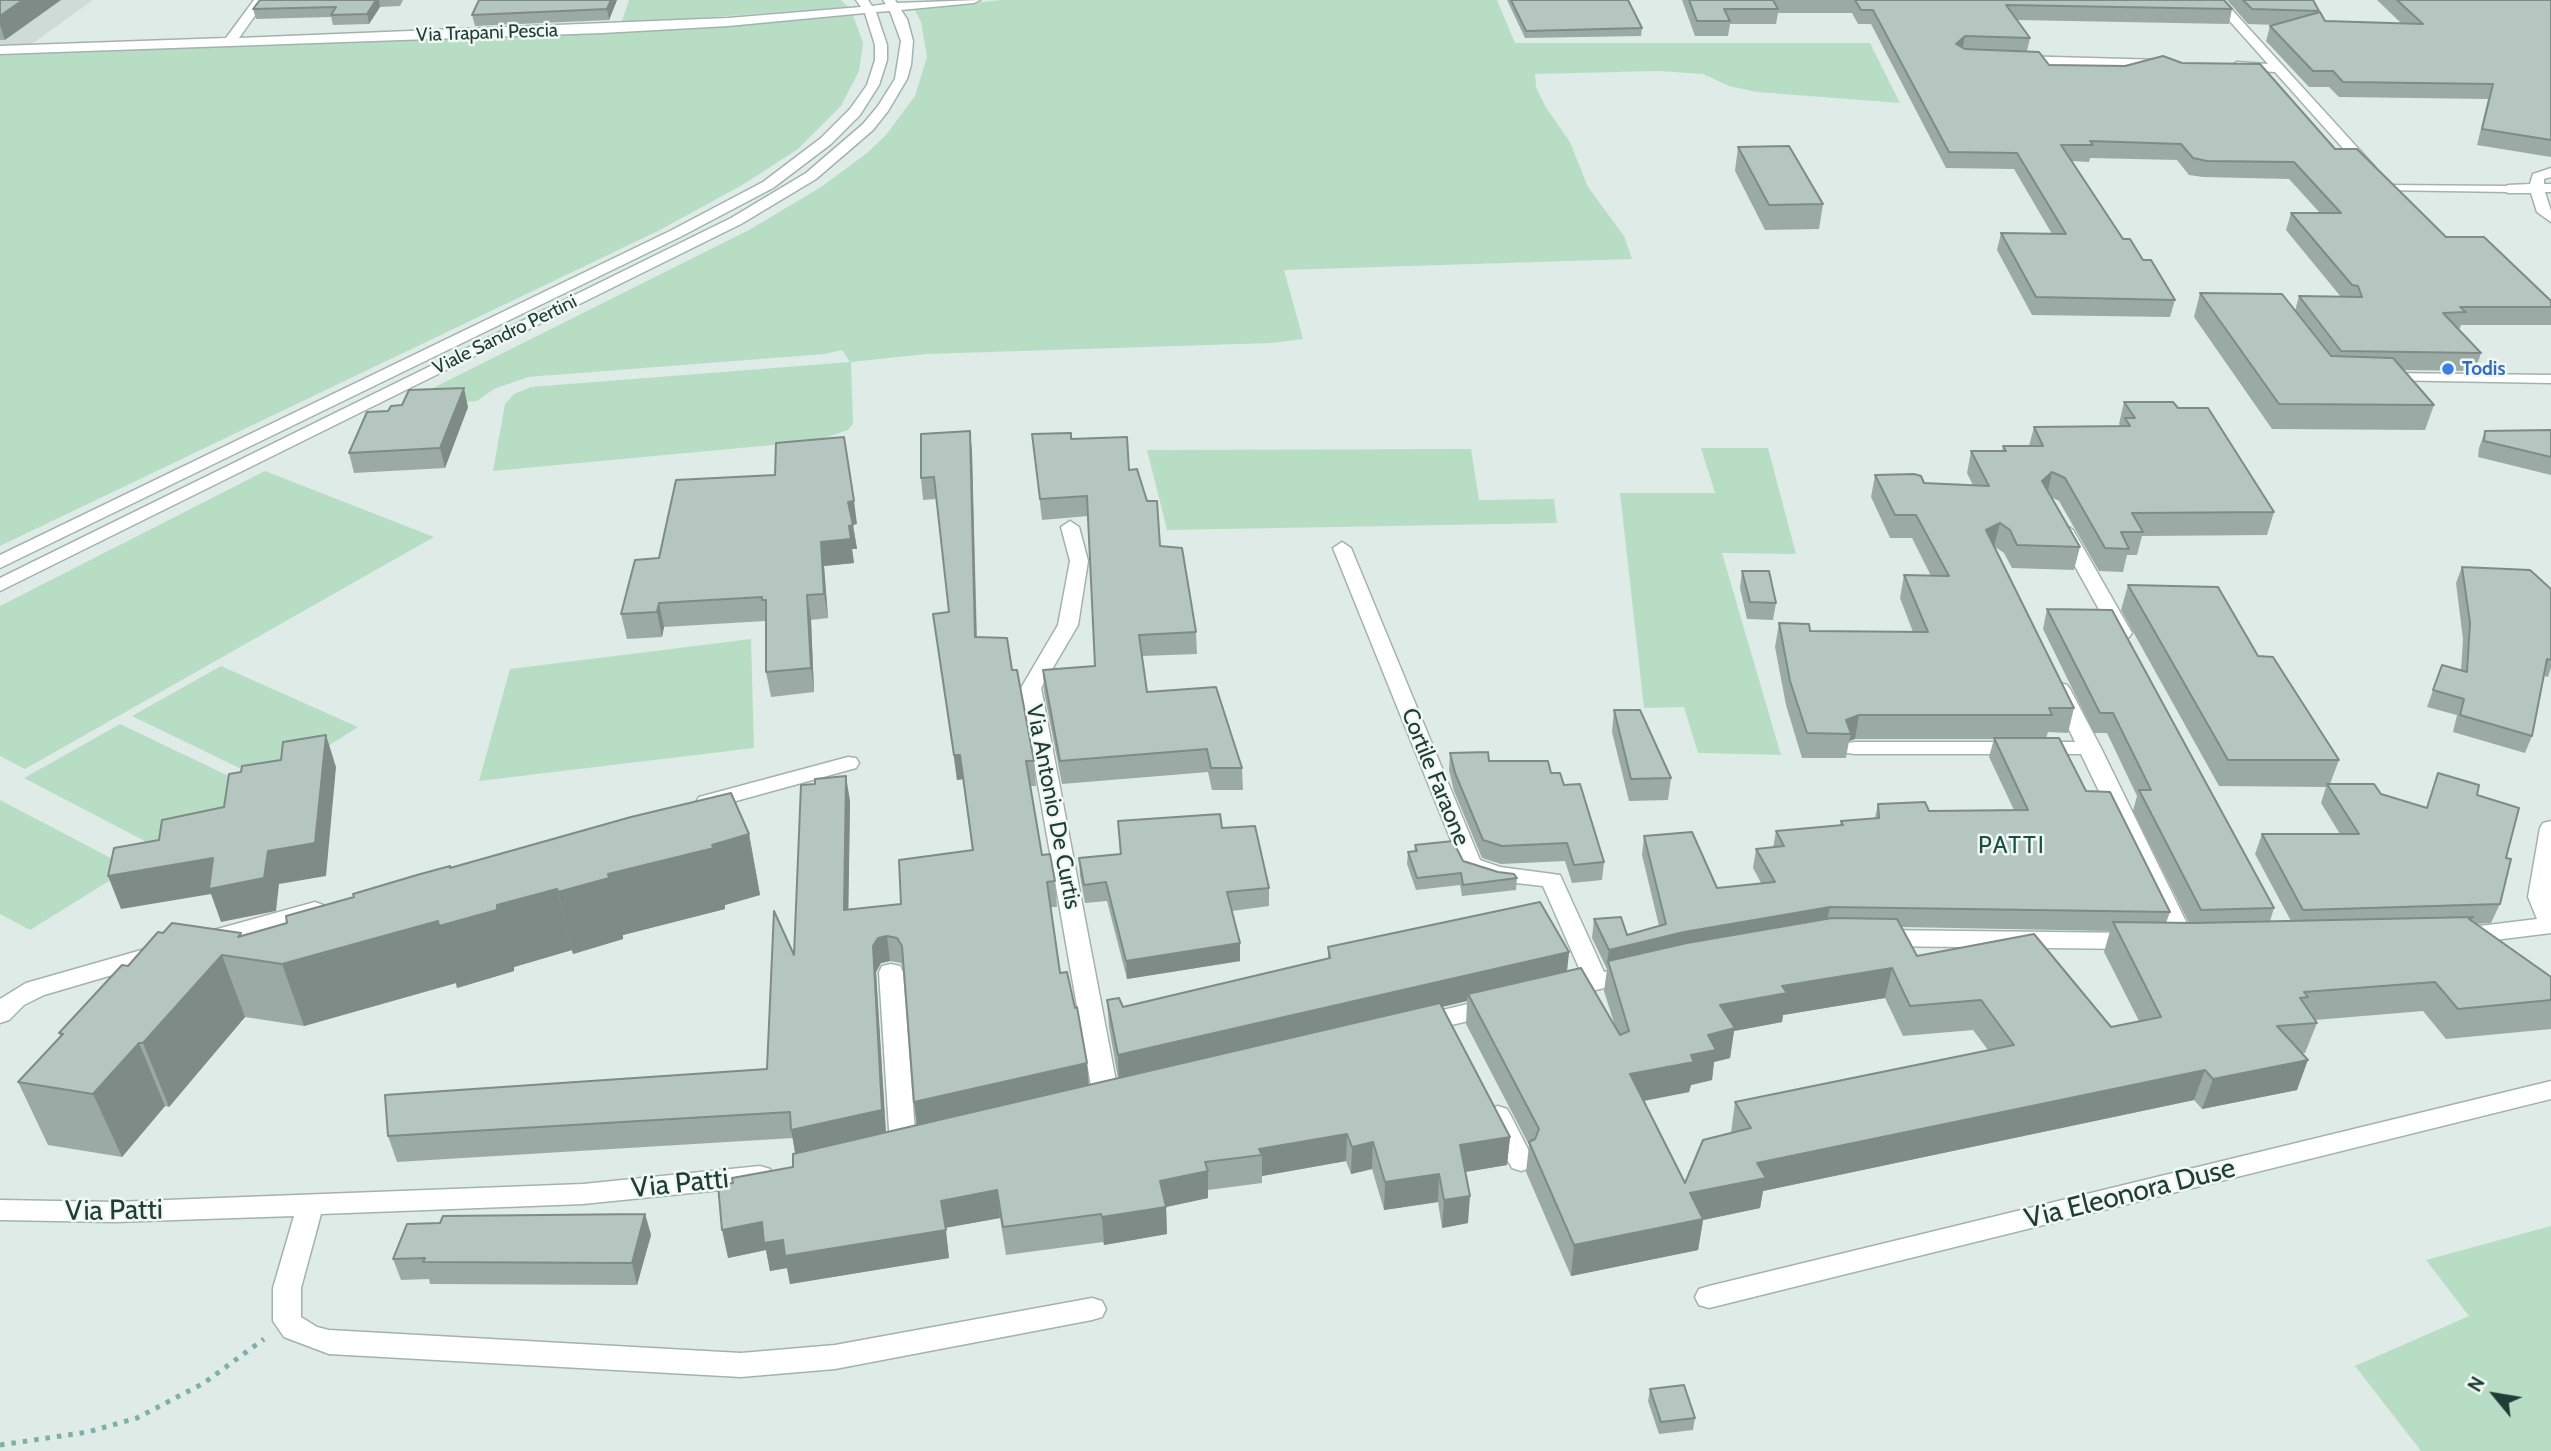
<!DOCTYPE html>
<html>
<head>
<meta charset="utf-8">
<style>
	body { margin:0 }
	#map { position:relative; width:2551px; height:1451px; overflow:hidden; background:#dfebe7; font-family:Cabin,sans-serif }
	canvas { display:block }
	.north { position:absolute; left:2460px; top:1360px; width:70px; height:70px; -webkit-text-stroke:5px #f0f8f4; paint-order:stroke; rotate:300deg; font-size:19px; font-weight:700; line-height:28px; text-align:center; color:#203c36 }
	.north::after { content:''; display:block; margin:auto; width:24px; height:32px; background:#203c36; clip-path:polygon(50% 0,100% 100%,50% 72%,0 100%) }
</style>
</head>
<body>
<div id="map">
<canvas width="2551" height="1451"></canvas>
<div class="north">N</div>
</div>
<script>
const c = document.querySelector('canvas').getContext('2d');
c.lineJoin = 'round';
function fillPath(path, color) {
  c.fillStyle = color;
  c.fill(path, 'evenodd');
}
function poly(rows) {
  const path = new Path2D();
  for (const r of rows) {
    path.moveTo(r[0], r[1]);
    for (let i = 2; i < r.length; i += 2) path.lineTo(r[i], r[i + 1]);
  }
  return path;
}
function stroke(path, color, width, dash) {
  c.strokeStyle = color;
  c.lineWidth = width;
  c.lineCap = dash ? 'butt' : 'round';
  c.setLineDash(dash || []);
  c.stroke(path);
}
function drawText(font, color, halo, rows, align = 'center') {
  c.font = font + ' Cabin,sans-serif';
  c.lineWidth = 5;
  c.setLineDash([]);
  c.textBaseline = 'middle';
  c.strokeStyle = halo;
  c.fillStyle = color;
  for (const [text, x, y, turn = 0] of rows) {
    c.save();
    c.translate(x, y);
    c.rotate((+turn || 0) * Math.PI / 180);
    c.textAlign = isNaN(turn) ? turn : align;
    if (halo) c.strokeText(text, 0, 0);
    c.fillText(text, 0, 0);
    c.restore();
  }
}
fillPath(poly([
	[0,0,93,0,29,46,0,47]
]), '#cedbd6');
fillPath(poly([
	[629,0,841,0,848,7,621,24],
	[1001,0,1497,0,1515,43,1870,43,1900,103,1757,92,1729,86,1703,74,1658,71,1535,74,1536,87,1545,106,1570,142,1588,187,1624,236,1632,259,1284,270,1303,339,1272,343,927,354,851,362,853,424,848,430,816,441,493,471,505,404,514,394,531,387,850,362,842,350,825,354,528,377,494,389,477,401,419,405,427,391,749,230,821,187,867,153,886,135,915,96,927,57,921,22,914,9],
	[853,15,863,43,859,71,841,106,798,149,744,184,658,231,0,546,0,53],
	[1701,448,1768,448,1796,554,1722,553,1781,755,1698,753,1684,707,1644,708,1620,493,1715,493],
	[1471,449,1479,500,1554,499,1557,523,1167,530,1147,450],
	[265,471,434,537,25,769,0,756,0,606],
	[751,639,754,748,479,781,510,669],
	[221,666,358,727,270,783,132,716],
	[120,724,258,790,162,850,24,778],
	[0,800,130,868,30,930,0,914],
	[2551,1226,2551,1451,2421,1451,2355,1366,2469,1316,2426,1260]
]), '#b7dec4');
const lane = poly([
	[2386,185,2508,186,2514,189,2508,192,2382,190,2380,188,2386,185],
	[2387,373,2551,375,2551,383,2382,380,2380,377,2387,373]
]);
const street = poly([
	[254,0,266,0,239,38,728,18,861,7,856,0,868,0,872,6,886,4,883,0,895,0,897,3,980,0,974,3,901,10,907,19,913,41,911,65,907,79,888,111,873,130,816,179,741,224,0,591,0,578,731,218,806,173,863,124,878,106,895,79,901,41,890,11,876,12,887,45,887,60,879,85,860,115,831,144,773,188,680,237,0,568,0,555,670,231,763,182,821,138,850,109,867,85,875,60,875,45,865,13,728,26,602,33,0,54,0,46,226,38,254,0],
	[2211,0,2223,0,2375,167,2375,173,2365,173,2275,72,2233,69,2231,66,2237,62,2268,64,2211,0],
	[2016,56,2163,60,2169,64,2163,68,2012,63,2010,60,2016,56],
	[2551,168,2551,177,2544,179,2544,184,2551,184,2551,192,2545,192,2551,211,2551,222,2537,212,2531,193,2508,193,2501,189,2508,185,2530,184,2533,174,2551,168],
	[1070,521,1079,527,1088,561,1078,625,1041,688,1119,1097,1115,1104,1106,1106,1097,1104,1093,1097,1021,688,1058,625,1070,561,1061,527,1070,521],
	[2064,524,2073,530,2132,633,2129,637,2122,639,2115,637,2112,633,2055,530,2064,524],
	[1342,542,1351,548,1480,860,1500,867,1560,875,1604,972,1633,965,1642,967,1645,973,1642,979,1562,998,1553,996,1550,990,1553,984,1583,977,1543,886,1498,881,1463,870,1333,548,1342,542],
	[2060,683,2067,685,2070,689,2101,748,2196,942,2192,948,2184,950,2176,948,2172,942,2081,754,1855,754,1847,753,1844,748,1847,743,1855,742,2075,742,2050,689,2053,685,2060,683],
	[848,757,856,758,859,763,856,768,707,809,699,807,696,802,699,797,848,757],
	[2551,821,2551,933,2463,944,2455,942,2451,936,2455,930,2463,928,2537,919,2528,897,2540,828,2543,823,2551,821],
	[315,902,323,905,327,910,323,915,211,947,203,945,199,939,203,933,315,902],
	[1878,930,2133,933,2141,935,2145,941,2141,947,2133,949,1878,946,1870,944,1866,938,1870,932,1878,930],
	[159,945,167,947,171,953,167,959,44,995,24,1005,9,1020,0,1023,0,999,26,983,159,945],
	[891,964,900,966,903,972,916,1145,912,1152,903,1155,894,1152,890,1145,879,972,882,966,891,964],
	[1493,998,1502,1001,1505,1007,1502,1013,1422,1032,1413,1029,1410,1023,1413,1017,1493,998],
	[2551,1081,2551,1099,1709,1308,1699,1305,1695,1297,1699,1289,1709,1286,2551,1081],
	[1498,1106,1507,1109,1511,1116,1534,1161,1530,1168,1521,1171,1512,1168,1508,1161,1485,1116,1489,1109,1498,1106],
	[760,1166,770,1169,773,1176,770,1183,760,1186,583,1204,321,1214,301,1288,301,1317,317,1327,329,1330,741,1353,835,1345,1092,1298,1102,1301,1106,1309,1102,1317,1092,1320,835,1369,741,1377,329,1354,284,1337,273,1321,273,1288,294,1216,115,1222,0,1220,0,1200,115,1202,583,1184,760,1166]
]);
stroke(lane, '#a2b3ae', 3);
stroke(street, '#a2b3ae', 3);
stroke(poly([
	[0,1445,88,1432,137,1418,204,1383,264,1339]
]), '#7eb0a4', 5, [4.5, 7]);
fillPath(lane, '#fff');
fillPath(street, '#fff');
fillPath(poly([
	[0,0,5,40,0,40],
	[260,0,403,0,400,6,380,7,369,24,333,25,331,17,256,19,253,9],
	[479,0,617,0,609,20,475,26,472,15],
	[1507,0,1628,0,1642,28,1641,36,1525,38],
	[1682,0,2224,0,2232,9,2229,24,2017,20,2030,38,2027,51,2049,65,2335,149,2446,237,2551,301,2551,325,2461,325,2459,330,2481,353,2475,371,2404,370,2434,405,2425,430,2272,429,2194,317,2200,293,2295,311,2299,296,2341,297,2286,230,2291,213,2320,213,2289,179,2203,177,2189,175,2177,160,2090,158,2089,162,2072,161,2123,239,2143,260,2175,300,2170,317,2032,315,1997,250,2001,233,2052,234,2014,169,1946,168,1871,24,1858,24,1852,13,1778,13,1776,24,1730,24,1728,36,1695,36],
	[2227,0,2313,0,2319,11,2319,13,2325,21,2402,24,2377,0,2551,0,2551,157,2477,145,2488,99,2339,97,2329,87,2309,87,2266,41,2270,26,2276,25,2248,24],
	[1738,147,1823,204,1819,229,1765,230,1735,171],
	[2124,402,2178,408,2274,512,2267,535,2142,536,2137,555,2127,555,2123,572,2099,571,2059,501,2051,497,2080,547,2074,570,2012,568,2004,553,1994,546,2074,708,2068,733,2048,732,2046,738,2086,791,2170,912,2166,923,2189,923,2133,811,2137,796,2107,733,2094,733,2043,629,2047,609,2274,908,2270,921,2291,921,2255,854,2262,834,2340,834,2321,803,2326,787,2219,786,2121,610,2128,585,2258,656,2339,760,2330,784,2381,794,2426,808,2438,773,2477,795,2506,858,2500,904,2491,923,2476,924,2551,977,2551,1029,2446,1039,2423,1011,2315,1020,2317,1023,2305,1053,2302,1053,2297,1090,2202,1109,2194,1100,1763,1191,1760,1208,1703,1220,1698,1250,1571,1276,1526,1172,1529,1145,1466,1024,1467,1001,1442,1007,1510,1137,1507,1165,1465,1172,1468,1223,1442,1228,1438,1202,1384,1210,1372,1169,1351,1174,1346,1161,1262,1176,1262,1183,1208,1190,1208,1198,1166,1207,1167,1234,1104,1245,1103,1242,1006,1255,1000,1218,945,1228,949,1258,790,1284,787,1268,770,1271,766,1250,728,1258,733,1183,793,1167,795,1154,793,1138,397,1162,388,1136,767,1069,794,955,850,801,848,909,901,904,972,850,963,779,957,780,933,614,949,612,936,499,923,500,921,478,970,431,972,453,977,637,1012,670,1034,761,1036,786,1030,786,1042,855,1055,881,1057,907,1050,907,1060,973,1087,1063,1089,1085,1118,1078,1109,1027,1107,1000,1123,1007,1328,958,1328,947,1569,952,1567,971,1615,1026,1604,991,1607,969,1592,938,1594,919,1627,935,1659,926,1642,855,1644,836,1717,888,1761,883,1753,868,1756,849,1773,848,1776,831,1840,825,1841,821,1875,818,1878,804,1929,811,2014,810,1989,757,1994,739,1855,739,1849,741,1846,758,1802,758,1786,705,1775,647,1779,623,1810,631,1913,632,1900,598,1904,575,1931,576,1912,538,1890,538,1871,497,1875,475,1924,483,1973,485,1967,473,1971,451,2002,451,2003,446,2029,446,2034,427,2120,426,2119,424],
	[1902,927,2110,931,2104,952,2139,1021,2111,1027,1917,956],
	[890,961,901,963,904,969,914,1102,917,1125,886,1132,876,972,881,963],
	[1885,998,1903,1036,1973,1030,1988,1050,1735,1102,1731,1133,1685,1183,1644,1101,1689,1092,1691,1085,1712,1080,1714,1062,1730,1058,1734,1031,1782,1022,1783,1015],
	[468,407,445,468,354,473,349,453,388,411],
	[2551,430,2551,475,2478,457,2479,448,2485,431],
	[1032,434,1071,439,1129,470,1160,546,1196,632,1197,654,1142,656,1147,692,1242,768,1243,790,1212,790,1208,772,1062,784,1044,692,1043,670,1095,666,1088,516,1042,520],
	[775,475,857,524,853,525,857,549,852,549,854,563,824,566,828,618,811,620,814,692,771,697,766,672,765,621,664,627,662,637,627,639,621,614,659,558],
	[2462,567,2551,589,2551,668,2548,677,2544,676,2532,736,2525,753,2453,732,2457,715,2427,707,2442,665,2461,671,2463,639,2456,583],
	[1742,571,1776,603,1773,620,1747,619,1740,588],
	[1614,710,1671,778,1668,800,1629,801,1612,732],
	[1450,753,1551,773,1564,785,1604,862,1602,880,1572,883,1565,861,1501,864,1482,858,1454,791,1449,770],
	[1118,821,1222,828,1269,888,1269,906,1232,911,1240,961,1127,979,1107,901,1085,903,1080,876,1079,858,1120,854],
	[749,834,760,895,725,905,725,909,623,935,623,939,573,954,572,950,514,967,514,971,457,988,456,983,304,1026,245,1017,169,1107,165,1106,122,1157,48,1145,18,1082,61,1037,59,1033,128,966,241,933,242,935,287,923,354,897,450,868],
	[1415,845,1517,878,1516,890,1462,896,1460,885,1416,890,1407,864,1408,852,1414,852],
	[645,1214,651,1235,637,1285,430,1284,429,1279,401,1280,393,1259,440,1223],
	[1650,1389,1695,1418,1693,1430,1659,1434,1648,1401]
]), '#9caaa5');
fillPath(poly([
	[23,0,61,0,5,40,0,25,0,16],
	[376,0,379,0,380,7,369,24,367,14],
	[611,0,617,0,609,20,607,9],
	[1965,36,1962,51,1956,44],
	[464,388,468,407,445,468,440,448],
	[970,431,972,453,977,661,975,637],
	[2052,472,2047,495,2042,481],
	[854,501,857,524,851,525,848,502],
	[2000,523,1994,546,1986,530],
	[853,525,857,549,852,549,854,563,824,566,828,618,824,594,821,542,849,526],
	[807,595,811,620,814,692,811,668],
	[659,603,664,627,662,637,657,612],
	[1859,715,1855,739,1849,741,1851,734,1846,720],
	[326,735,336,767,326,876,279,884,276,911,221,922,211,894,121,909,108,876,213,858,268,851],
	[954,755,960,755,963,779,957,780],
	[846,776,850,801,848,935,844,910],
	[749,834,760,895,725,905,725,909,623,935,623,939,573,954,558,892,608,874],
	[557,889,572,950,514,967,514,971,457,988,456,983,304,1026,282,964,438,921,465,919,497,905],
	[1830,907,1826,926,1608,961,1606,969,1609,950,1684,932],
	[887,936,890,961,881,963,876,972,886,1136,796,1157,791,1130,873,946,878,938],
	[1240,943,1240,961,1127,979,1126,961],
	[1569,952,1566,978,1468,994,1467,1001,1119,1082,1118,1055],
	[222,955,245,1017,169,1107,143,1043],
	[1892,968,1885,998,1783,1015,1782,1022,1734,1031,1730,1058,1714,1062,1712,1080,1691,1085,1689,1092,1626,1104,1630,1074,1691,1055,1708,1035,1720,1005,1782,986],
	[139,1043,165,1106,122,1157,93,1094],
	[2308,1060,2297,1090,2202,1109,2213,1079],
	[1087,1063,1089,1089,917,1129,914,1102],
	[2205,1070,2194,1100,1763,1191,1760,1208,1703,1220,1698,1250,1571,1276,1574,1245,1757,1163],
	[1347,1134,1346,1161,1262,1176,1262,1155,1259,1149],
	[1510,1137,1507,1165,1459,1173,1460,1145],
	[1373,1142,1372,1169,1351,1174,1352,1147],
	[1208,1171,1208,1198,1166,1207,1167,1234,1104,1245,1102,1217,1160,1181],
	[1439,1174,1438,1202,1384,1210,1385,1182],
	[997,1190,1000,1218,944,1228,941,1201],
	[1470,1196,1468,1223,1442,1228,1444,1200],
	[645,1214,651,1235,637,1285,632,1263],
	[762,1222,783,1240,946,1230,949,1258,790,1284,787,1268,770,1271,766,1250,728,1258,722,1230]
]), '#7f8b86');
const building = poly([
	[0,0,23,0,0,16,0,0],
	[260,0,376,0,367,14,331,15,336,7,253,9,260,0],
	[479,0,611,0,607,9,472,15,479,0],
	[1511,0,1628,0,1642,28,1526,31,1511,0],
	[1689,0,1773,0,1778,9,1724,9,1730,21,1697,21,1689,0],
	[1855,0,2224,0,2232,9,2006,5,2030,38,1965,36,1956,44,1965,49,2039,52,2049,65,2125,66,2163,56,2182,63,2260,64,2335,149,2357,149,2446,237,2484,237,2551,301,2551,307,2460,307,2466,312,2443,313,2481,353,2341,351,2299,296,2362,297,2358,286,2352,285,2291,213,2341,213,2294,162,2207,161,2193,158,2181,144,2090,141,2093,145,2061,145,2123,239,2130,239,2143,260,2151,260,2175,300,2036,297,2001,233,2066,234,2017,153,1949,152,1873,10,1861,10,1855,0],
	[2243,0,2313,0,2319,11,2252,9,2243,0],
	[2397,0,2551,0,2551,140,2482,129,2493,84,2343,82,2333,71,2313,71,2270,26,2320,12,2325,21,2423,24,2397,0],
	[1789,146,1823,204,1769,205,1738,147,1789,146],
	[2200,293,2282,294,2331,356,2393,358,2434,405,2279,404,2200,293],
	[464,388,440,448,349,453,367,412,388,411,391,406,402,405,409,390,464,388],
	[2124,402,2173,402,2178,408,2208,408,2274,512,2132,513,2143,532,2121,532,2129,549,2105,548,2065,478,2052,472,2042,481,2080,547,2017,545,2010,530,2000,523,1986,530,2074,708,2049,708,2052,715,1859,715,1846,720,1851,734,1807,733,1790,681,1779,623,1809,624,1810,631,1928,632,1904,575,1949,576,1916,515,1895,515,1875,475,1914,474,1921,476,1924,483,1989,486,1971,451,2006,451,2003,446,2043,446,2034,427,2130,426,2125,418,2135,418,2124,402],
	[2551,430,2551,457,2484,441,2485,431,2551,430],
	[970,431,975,637,1007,638,1012,670,1017,670,1034,761,1026,761,1042,855,1050,854,1055,881,1047,882,1060,973,1067,972,1075,1008,1077,1007,1087,1063,914,1102,902,946,897,938,887,936,878,938,873,946,882,1110,791,1130,790,1112,388,1136,385,1095,767,1069,774,911,794,955,801,785,815,784,815,779,846,776,844,910,901,904,899,860,973,850,960,755,954,755,933,614,949,612,934,477,921,478,921,434,970,431],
	[1071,433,1071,439,1127,437,1129,470,1137,469,1147,501,1157,501,1160,546,1182,548,1196,632,1139,635,1147,692,1216,687,1242,768,1211,768,1207,749,1060,761,1043,670,1095,666,1087,496,1040,499,1032,434,1071,433],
	[844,437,854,501,848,502,853,525,849,526,851,539,821,542,824,594,807,595,811,668,766,672,766,600,762,600,762,597,659,603,657,612,621,614,635,560,659,558,676,480,775,475,776,443,844,437],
	[2462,567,2530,570,2551,589,2551,660,2547,659,2532,736,2460,715,2464,699,2433,690,2442,665,2467,672,2470,623,2462,567],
	[1742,571,1769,571,1776,603,1750,602,1742,571],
	[2128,585,2218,587,2258,656,2273,657,2339,760,2228,760,2128,585],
	[2047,609,2112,610,2274,908,2201,910,2139,790,2151,790,2113,713,2100,713,2047,609],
	[1614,710,1640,710,1671,778,1631,779,1614,710],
	[326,735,315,843,268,851,264,878,209,889,213,858,108,876,114,848,159,840,162,820,224,807,229,774,241,772,242,766,281,760,283,742,326,735],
	[1994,738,2059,738,2086,791,2110,792,2170,912,1830,907,1684,932,1609,950,1594,919,1621,917,1627,935,1666,924,1644,836,1692,832,1717,888,1775,882,1756,849,1784,846,1776,831,1843,825,1841,821,1879,818,1878,804,1925,802,1929,811,2028,810,1994,738],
	[1488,752,1489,761,1548,761,1551,773,1560,773,1564,785,1580,784,1604,862,1574,865,1567,843,1502,846,1483,840,1455,773,1450,753,1488,752],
	[2438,773,2479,785,2477,795,2519,808,2506,858,2511,859,2500,904,2303,910,2262,834,2359,834,2327,784,2374,784,2381,794,2427,808,2438,773],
	[731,793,749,834,712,845,714,848,608,874,609,878,558,892,557,889,497,905,497,910,439,926,438,921,282,964,222,955,143,1043,139,1043,93,1094,18,1082,63,1034,59,1033,122,965,128,966,158,932,163,933,172,923,241,933,238,937,287,923,286,916,354,897,353,894,417,875,450,866,450,868,631,817,731,793],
	[1220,814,1222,828,1255,826,1269,888,1227,892,1240,943,1126,961,1106,882,1084,885,1079,858,1121,854,1118,821,1220,814],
	[1453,841,1463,861,1498,872,1514,874,1517,878,1463,885,1461,873,1417,878,1408,852,1417,851,1415,845,1453,841],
	[1540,902,1569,952,1118,1055,1107,1000,1119,998,1123,1007,1330,958,1328,947,1540,902],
	[2473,917,2469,919,2551,977,2551,1000,2458,1009,2435,982,2304,992,2308,997,2300,998,2317,1023,2277,1026,2308,1060,2213,1079,2205,1070,1757,1163,1766,1178,1690,1193,1703,1219,1574,1245,1529,1142,1535,1139,1539,1129,1468,994,1581,968,1620,1035,1629,1031,1608,961,1687,943,1832,918,1897,919,1917,956,2034,934,2111,1027,2161,1017,2113,922,2194,923,2473,917],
	[1892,968,1910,1006,1981,1000,2014,1045,1735,1102,1751,1128,1703,1140,1685,1183,1630,1074,1694,1062,1691,1055,1716,1050,1708,1035,1735,1028,1720,1005,1787,993,1782,986,1892,968],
	[1440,1003,1510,1137,1460,1145,1470,1196,1444,1200,1439,1174,1385,1182,1373,1142,1352,1147,1347,1134,1259,1149,1262,1155,1205,1162,1208,1171,1160,1181,1166,1207,1102,1217,1101,1214,1003,1227,997,1190,941,1201,946,1230,785,1256,783,1240,764,1243,762,1222,722,1230,718,1185,733,1183,732,1178,793,1167,793,1154,1440,1003],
	[645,1214,632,1263,423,1262,425,1258,393,1259,407,1224,440,1223,443,1216,645,1214],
	[1684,1385,1695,1418,1661,1422,1650,1389,1684,1385]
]);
fillPath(building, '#b5c6c0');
stroke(building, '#7f8b86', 2);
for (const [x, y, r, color] of [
	[2448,369,7,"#3f7fe0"]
]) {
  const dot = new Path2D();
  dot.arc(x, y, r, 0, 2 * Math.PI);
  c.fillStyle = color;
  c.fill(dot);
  stroke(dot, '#f0f8f4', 2.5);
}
drawText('19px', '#203c36', '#f0f8f4', [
	["Via Trapani Pescia",487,33,-2],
	["Viale Sandro Pertini",505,335,-26]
]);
drawText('bold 19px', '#366cbe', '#f0f8f4', [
	["Todis",2462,369]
], 'left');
drawText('23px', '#203c36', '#f0f8f4', [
	["Cortile Faraone",1435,777,68],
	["Via Antonio De Curtis",1053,807,79]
]);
c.letterSpacing = '2px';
drawText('24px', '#1b4f45', '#f0f8f4', [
	["PATTI",2012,846]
]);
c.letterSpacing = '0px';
drawText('28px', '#203c36', '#f0f8f4', [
	["Via Patti",680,1184,-6],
	["Via Eleonora Duse",2130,1194,-14],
	["Via Patti",114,1211,-1]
]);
</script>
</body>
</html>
